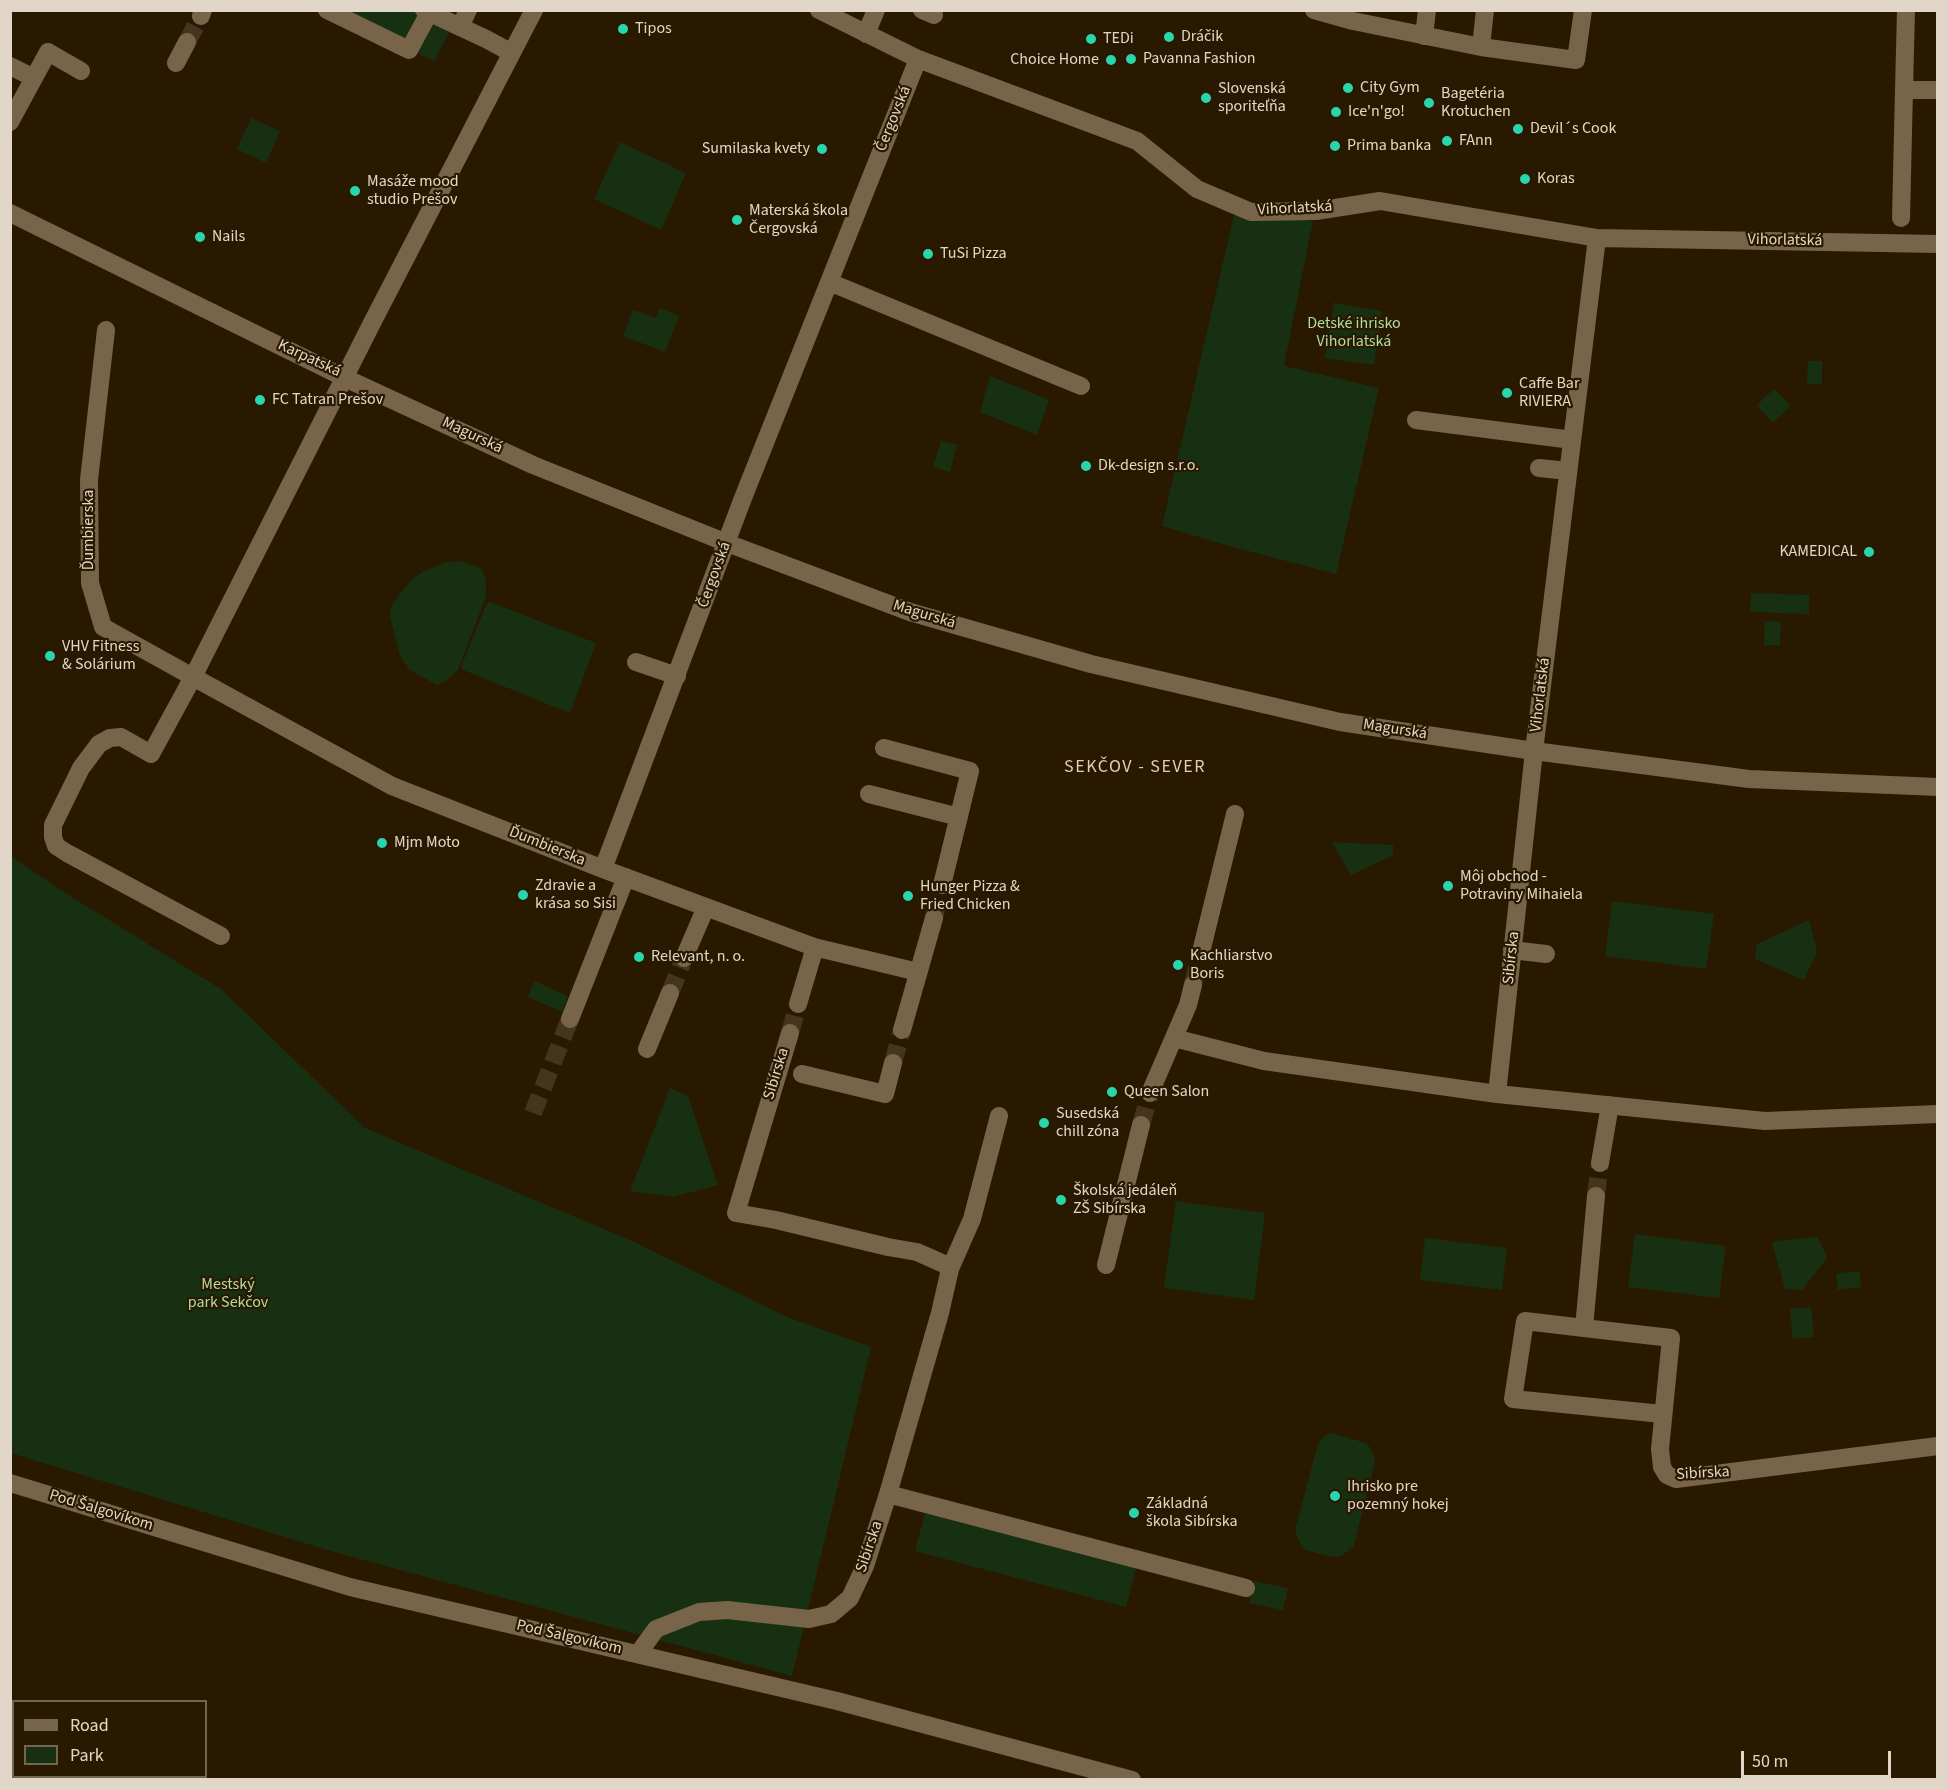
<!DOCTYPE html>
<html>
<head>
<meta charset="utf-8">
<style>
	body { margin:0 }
	#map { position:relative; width:1948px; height:1790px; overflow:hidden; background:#2a1901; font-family:"Source Sans 3",sans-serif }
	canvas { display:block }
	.frame { position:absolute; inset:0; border:12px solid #e1d6c7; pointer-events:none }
	.legend { position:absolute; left:12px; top:1700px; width:195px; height:78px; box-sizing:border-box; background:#2a1901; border:2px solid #736550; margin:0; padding:8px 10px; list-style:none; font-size:18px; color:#e1d6c7 }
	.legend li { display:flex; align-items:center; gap:12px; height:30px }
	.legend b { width:30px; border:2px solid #736550 }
	.scale { position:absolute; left:1741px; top:1751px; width:150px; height:27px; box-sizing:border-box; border:3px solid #e1d6c7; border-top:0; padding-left:8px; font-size:18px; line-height:21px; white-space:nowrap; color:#e1d6c7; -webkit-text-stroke:4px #2a1901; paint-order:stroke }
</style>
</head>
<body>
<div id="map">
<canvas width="1948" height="1790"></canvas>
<div class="frame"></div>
<ul class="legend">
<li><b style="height:8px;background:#786449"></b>Road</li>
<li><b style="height:16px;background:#183012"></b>Park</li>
</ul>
<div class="scale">50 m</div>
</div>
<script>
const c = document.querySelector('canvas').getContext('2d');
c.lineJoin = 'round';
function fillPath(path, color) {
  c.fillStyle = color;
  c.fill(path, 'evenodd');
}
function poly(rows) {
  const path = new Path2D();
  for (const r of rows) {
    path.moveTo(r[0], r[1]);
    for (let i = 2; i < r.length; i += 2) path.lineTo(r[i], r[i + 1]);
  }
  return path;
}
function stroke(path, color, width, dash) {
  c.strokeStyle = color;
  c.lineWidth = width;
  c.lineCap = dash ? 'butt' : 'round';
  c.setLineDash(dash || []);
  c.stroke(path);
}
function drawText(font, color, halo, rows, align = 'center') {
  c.font = font + ' "Source Sans 3",sans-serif';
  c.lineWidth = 4.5;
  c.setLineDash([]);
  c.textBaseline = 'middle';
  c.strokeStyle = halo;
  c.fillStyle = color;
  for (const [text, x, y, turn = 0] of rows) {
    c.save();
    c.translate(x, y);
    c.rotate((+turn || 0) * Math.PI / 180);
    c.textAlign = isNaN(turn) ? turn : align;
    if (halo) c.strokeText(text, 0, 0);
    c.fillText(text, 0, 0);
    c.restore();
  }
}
fillPath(poly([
	[329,11,439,11,456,19,434,61],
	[251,118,280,131,266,163,237,149],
	[620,142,686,173,661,230,594,199],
	[1235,211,1313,221,1284,366,1379,388,1336,574,1226,545,1162,526],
	[1334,302,1338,304,1382,311,1374,365,1325,358],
	[660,308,679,316,665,352,623,336,633,310,656,318],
	[1808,361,1822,361,1822,384,1807,384],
	[990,376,1049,400,1037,435,980,412],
	[1774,389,1791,406,1773,423,1757,405],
	[941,441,957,445,950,472,933,467],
	[462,561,482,569,486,581,486,596,458,670,446,681,437,685,410,670,400,656,390,616,391,606,411,580,422,572,444,563],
	[1751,593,1809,595,1809,614,1750,612],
	[490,602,596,643,570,713,463,670,461,667,487,603],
	[1765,621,1781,622,1780,645,1764,645],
	[1332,842,1393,845,1393,855,1351,875],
	[10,856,70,896,221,989,365,1128,634,1242,787,1317,871,1347,792,1676,334,1552,11,1453],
	[1612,901,1714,914,1706,969,1605,956],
	[1809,920,1817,952,1804,980,1755,959,1757,944],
	[534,981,568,996,562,1012,528,997],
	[670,1088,688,1096,718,1185,673,1197,630,1191],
	[1176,1201,1265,1213,1254,1300,1164,1288],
	[1635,1234,1726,1246,1719,1298,1628,1287],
	[1818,1237,1827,1258,1802,1290,1785,1289,1772,1242],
	[1425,1238,1507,1248,1502,1290,1420,1280],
	[1860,1271,1861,1287,1838,1290,1836,1274],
	[1811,1307,1814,1337,1793,1339,1790,1309],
	[1331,1433,1366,1443,1372,1450,1375,1461,1354,1545,1348,1551,1341,1556,1332,1557,1306,1550,1301,1546,1295,1530,1318,1444,1323,1437],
	[927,1505,1138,1561,1126,1607,915,1551],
	[1254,1581,1288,1588,1283,1610,1249,1603]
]), '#183012');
stroke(poly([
	[187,42,201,16],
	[934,918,942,885],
	[1193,985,1201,952],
	[670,993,684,958],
	[790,1033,798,1004],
	[893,1063,902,1030],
	[533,1113,570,1019],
	[1141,1125,1150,1093],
	[1596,1196,1600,1163]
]), '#45351f', 18, [18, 9]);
stroke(poly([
	[327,10,409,50,429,13],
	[424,10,486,39,512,53],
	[534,10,373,321,193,677,392,786,603,869,814,947,918,972],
	[819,10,918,59,1137,141,1197,189,1251,212,1316,211,1380,201,1597,238,1938,244],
	[922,10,934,15],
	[1314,10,1353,21,1481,47,1576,60,1583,10],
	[201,16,203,10],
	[460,27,468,10],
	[866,34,876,10],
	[1424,36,1427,10],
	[1481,47,1485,10],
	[176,63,187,42],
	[10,66,34,78],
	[1904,90,1906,10],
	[10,122,48,52,81,71],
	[10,213,345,378,533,465,727,543,910,612,1091,664,1340,722,1534,751,1749,779,1938,787],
	[1901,218,1904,90,1938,90],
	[829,282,1081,386],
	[106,330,89,480,90,583,103,627,193,677,151,754,121,737,110,738,99,744,81,768,53,825,53,837,56,846,67,853,221,936],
	[1416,420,1572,440],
	[1539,468,1568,471],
	[636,662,677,676],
	[884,748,970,771,942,885],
	[869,794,959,817],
	[603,869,743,498,918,59],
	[1512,950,1546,954],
	[1201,952,1235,814],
	[684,958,706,907],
	[798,1004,815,947],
	[570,1019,626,877],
	[902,1030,934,918],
	[1174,1038,1264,1061,1497,1094,1765,1121,1938,1114],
	[647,1049,670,993],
	[802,1074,885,1094,893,1063],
	[1150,1093,1188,1005,1193,985],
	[1497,1094,1534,751,1597,238],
	[1600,1163,1610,1105],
	[1596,1196,1584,1328,1671,1338,1660,1449,1662,1467,1667,1475,1676,1479,1684,1478,1938,1446],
	[1106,1265,1141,1125],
	[950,1269,972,1219,999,1116],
	[1584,1328,1525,1321,1513,1399,1662,1414],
	[10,1483,350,1587,837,1701,1132,1780],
	[888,1494,1246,1588],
	[638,1654,656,1629,699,1612,727,1610,809,1619,831,1614,850,1598,865,1566,888,1494,940,1313,950,1269,944,1264,917,1252,888,1247,776,1220,736,1213,790,1033]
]), '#786449', 18);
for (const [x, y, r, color] of [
	[623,29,6,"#2bd5ac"],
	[1169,37,6,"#2bd5ac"],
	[1091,39,6,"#2bd5ac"],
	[1131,59,6,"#2bd5ac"],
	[1111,60,6,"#2bd5ac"],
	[1348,88,6,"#2bd5ac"],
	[1206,98,6,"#2bd5ac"],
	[1429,103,6,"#2bd5ac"],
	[1336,112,6,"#2bd5ac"],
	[1518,129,6,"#2bd5ac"],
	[1447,141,6,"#2bd5ac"],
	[1335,146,6,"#2bd5ac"],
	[822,149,6,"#2bd5ac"],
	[1525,179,6,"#2bd5ac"],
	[355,191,6,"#2bd5ac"],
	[737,220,6,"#2bd5ac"],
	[200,237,6,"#2bd5ac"],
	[928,254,6,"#2bd5ac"],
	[1507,393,6,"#2bd5ac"],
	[260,400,6,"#2bd5ac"],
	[1086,466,6,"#2bd5ac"],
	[1869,552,6,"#2bd5ac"],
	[50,656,6,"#2bd5ac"],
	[382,843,6,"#2bd5ac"],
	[1448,886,6,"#2bd5ac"],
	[523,895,6,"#2bd5ac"],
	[908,896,6,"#2bd5ac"],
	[639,957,6,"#2bd5ac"],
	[1178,965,6,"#2bd5ac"],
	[1112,1092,6,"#2bd5ac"],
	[1044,1123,6,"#2bd5ac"],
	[1061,1200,6,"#2bd5ac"],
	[1335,1496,6,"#2bd5ac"],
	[1134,1513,6,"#2bd5ac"]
]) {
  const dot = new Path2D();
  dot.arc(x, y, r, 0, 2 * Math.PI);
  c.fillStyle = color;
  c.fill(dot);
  stroke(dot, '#2a1901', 2);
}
drawText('16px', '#e1d6c7', '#2a1901', [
	["Tipos",635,29],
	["Dráčik",1181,37],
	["TEDi",1103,39],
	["Pavanna Fashion",1143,59],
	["Choice Home",1099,60,"right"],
	["City Gym",1360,88],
	["Slovenská",1218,89],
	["sporiteľňa",1218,107],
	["Bagetéria",1441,94],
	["Krotuchen",1441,112],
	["Ice'n'go!",1348,112],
	["Devil´s Cook",1530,129],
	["FAnn",1459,141],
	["Prima banka",1347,146],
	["Sumilaska kvety",810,149,"right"],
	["Koras",1537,179],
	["Masáže mood",367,182],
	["studio Prešov",367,200],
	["Materská škola",749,211],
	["Čergovská",749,229],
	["Nails",212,237],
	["TuSi Pizza",940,254],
	["Caffe Bar",1519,384],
	["RIVIERA",1519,402],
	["FC Tatran Prešov",272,400],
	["Dk-design s.r.o.",1098,466],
	["KAMEDICAL",1857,552,"right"],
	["VHV Fitness",62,647],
	["& Solárium",62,665],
	["Mjm Moto",394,843],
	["Môj obchod -",1460,877],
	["Potraviny Mihaiela",1460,895],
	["Zdravie a",535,886],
	["krása so Sisi",535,904],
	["Hunger Pizza &",920,887],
	["Fried Chicken",920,905],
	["Kachliarstvo",1190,956],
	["Boris",1190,974],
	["Relevant, n. o.",651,957],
	["Queen Salon",1124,1092],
	["Susedská",1056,1114],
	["chill zóna",1056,1132],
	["Školská jedáleň",1073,1191],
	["ZŠ Sibírska",1073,1209],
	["Ihrisko pre",1347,1487],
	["pozemný hokej",1347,1505],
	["Základná",1146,1504],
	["škola Sibírska",1146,1522]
], 'left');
drawText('16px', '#e1d6c7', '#2a1901', [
	["Čergovská",894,119,-68],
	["Vihorlatská",1295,209,-3],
	["Vihorlatská",1785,241,1],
	["Karpatská",309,359,25],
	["Magurská",472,436,25],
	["Ďumbierska",89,530,-90],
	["Čergovská",715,575,-70],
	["Magurská",924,615,17],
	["Vihorlatská",1541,695,-83],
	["Magurská",1395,730,9],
	["Ďumbierska",547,847,22],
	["Sibírska",1512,958,-84],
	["Sibírska",777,1074,-73],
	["Sibírska",1703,1474,-3],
	["Pod Šalgovíkom",101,1511,17],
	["Sibírska",870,1547,-71],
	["Pod Šalgovíkom",569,1638,13]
]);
drawText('16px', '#acdfa2', '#2a1901', [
	["Detské ihrisko",1354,324],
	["Vihorlatská",1354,342],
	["Mestský",228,1285],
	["park Sekčov",228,1303]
]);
c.letterSpacing = '1.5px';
drawText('18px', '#e6cfb1', '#2a1901', [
	["SEKČOV - SEVER",1135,768]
]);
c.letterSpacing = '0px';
</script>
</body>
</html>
